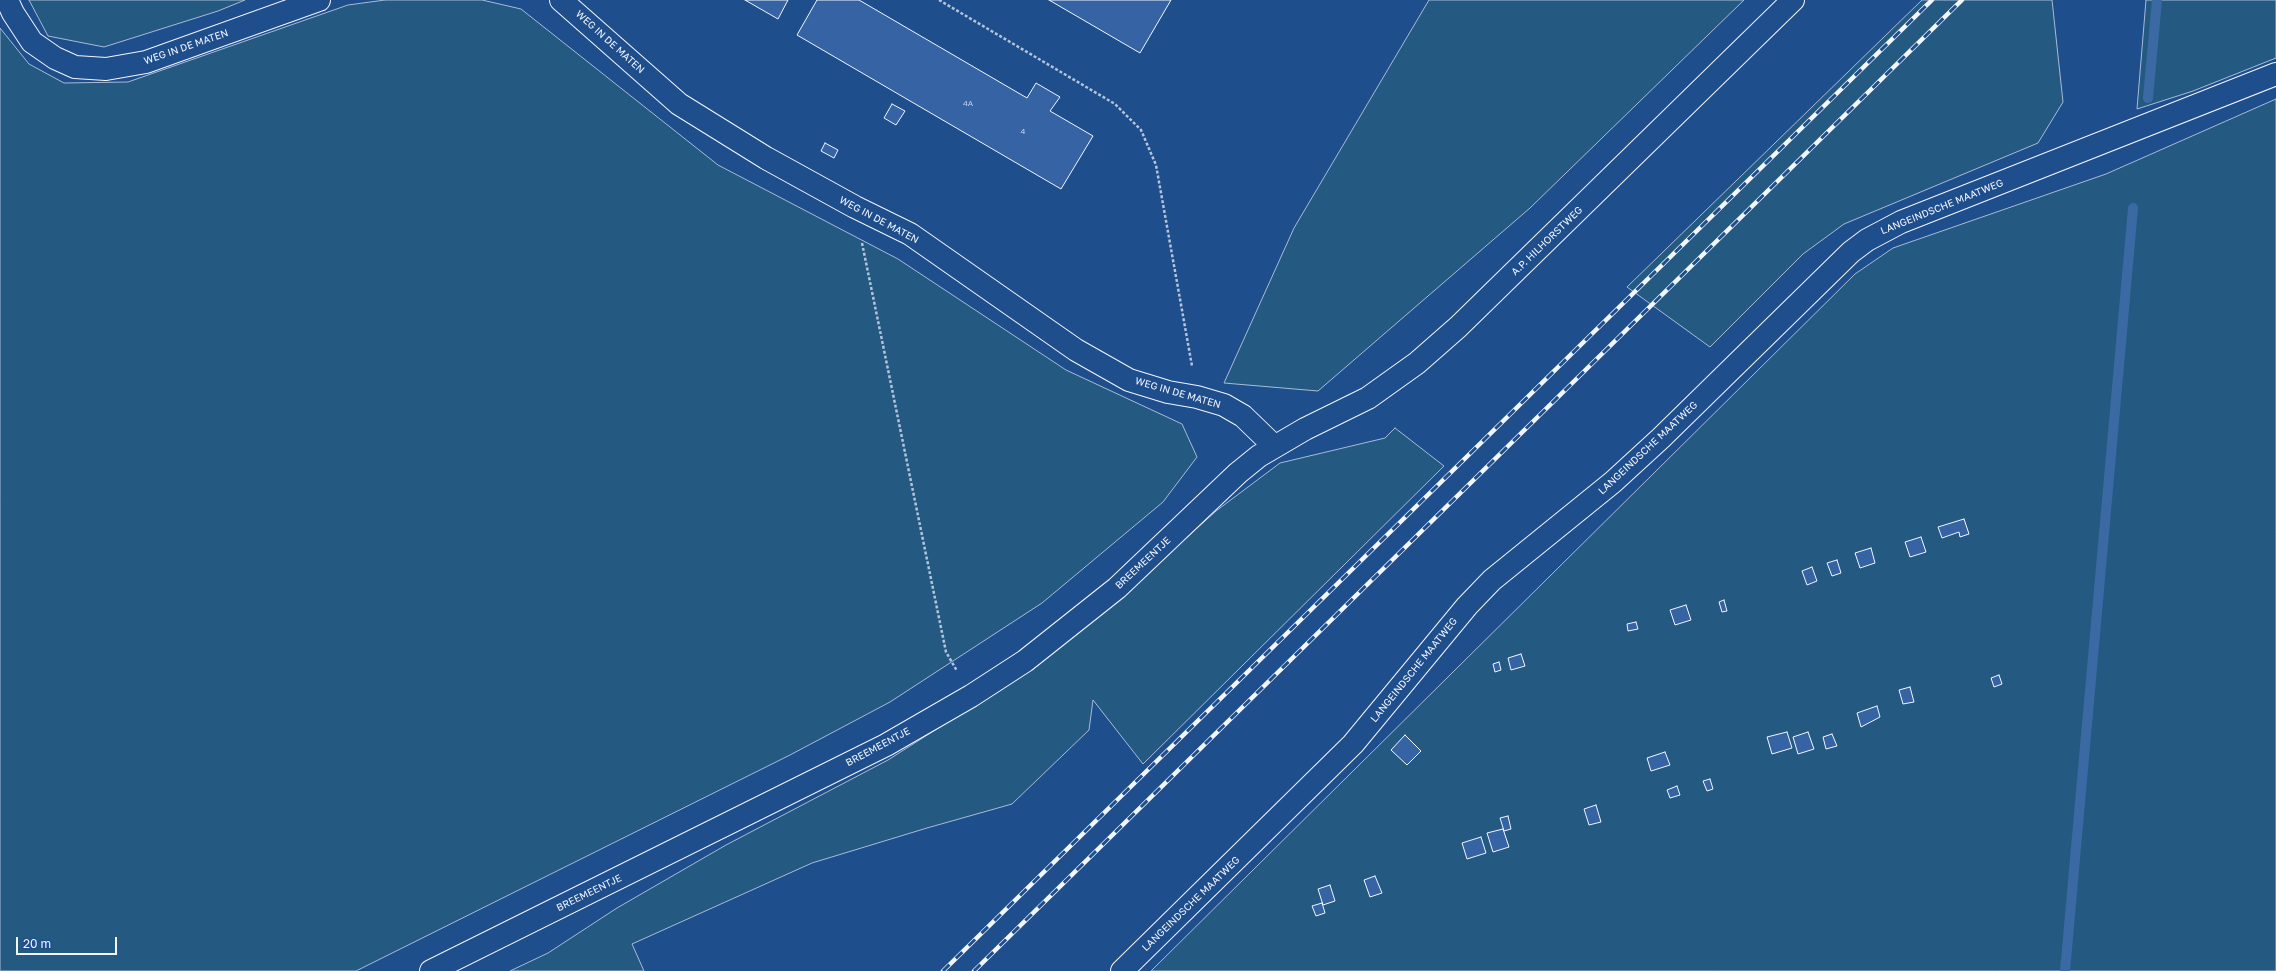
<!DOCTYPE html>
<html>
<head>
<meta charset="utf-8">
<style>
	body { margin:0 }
	#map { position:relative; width:2276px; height:971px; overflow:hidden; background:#1f4e8c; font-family:"Golos Text",sans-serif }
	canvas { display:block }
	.scale { position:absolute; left:16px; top:937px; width:101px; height:18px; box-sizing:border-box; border:2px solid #f2f6ff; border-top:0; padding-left:5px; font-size:12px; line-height:14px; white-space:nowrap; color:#f2f6ff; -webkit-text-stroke:3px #1f4e8c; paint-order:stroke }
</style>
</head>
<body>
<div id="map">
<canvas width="2276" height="971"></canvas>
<div class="scale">20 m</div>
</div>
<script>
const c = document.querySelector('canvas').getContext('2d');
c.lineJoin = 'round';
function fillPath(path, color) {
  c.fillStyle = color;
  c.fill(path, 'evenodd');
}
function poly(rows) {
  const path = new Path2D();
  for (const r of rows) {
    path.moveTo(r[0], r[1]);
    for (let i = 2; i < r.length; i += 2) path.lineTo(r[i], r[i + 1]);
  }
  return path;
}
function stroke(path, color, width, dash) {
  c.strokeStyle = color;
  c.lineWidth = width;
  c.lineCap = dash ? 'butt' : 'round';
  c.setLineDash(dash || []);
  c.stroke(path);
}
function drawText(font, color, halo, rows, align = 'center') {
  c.font = font + ' "Golos Text",sans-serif';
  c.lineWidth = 3;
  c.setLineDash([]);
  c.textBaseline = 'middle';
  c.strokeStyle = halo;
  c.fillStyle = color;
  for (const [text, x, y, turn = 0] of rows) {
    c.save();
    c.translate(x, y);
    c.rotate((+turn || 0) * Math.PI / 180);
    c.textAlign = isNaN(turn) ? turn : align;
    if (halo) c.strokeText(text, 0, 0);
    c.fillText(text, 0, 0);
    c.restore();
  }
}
const green = poly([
	[29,0,245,0,218,11,104,47,48,36,29,0],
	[385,0,482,0,521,9,718,165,898,259,1066,370,1182,424,1197,457,1163,502,1042,603,890,702,790,755,356,971,0,971,0,28,29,64,64,83,128,82,348,5,385,0],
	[1429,0,1744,0,1530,208,1318,391,1224,383,1294,228,1429,0],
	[1922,0,2052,0,2063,102,2038,143,1844,224,1803,254,1710,347,1627,287,1922,0],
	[2146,0,2276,0,2276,58,2193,91,2137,109,2146,0],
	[2276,99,2276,971,1151,971,1855,274,1893,248,2106,174,2276,99],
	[1395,428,1444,466,1143,764,1093,700,1089,730,1012,804,927,828,812,863,632,944,644,971,510,971,548,953,617,908,726,845,888,760,1023,674,1135,584,1216,511,1280,463,1385,438,1395,428]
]);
fillPath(green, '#245a82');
stroke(green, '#a8bbd7', 1);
stroke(poly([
	[2148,98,2157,0],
	[2065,971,2133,208]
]), '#3b69a3', 10);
const building = poly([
	[745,0,788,0,778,19,745,0],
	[817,0,859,0,1027,98,1036,83,1060,97,1050,111,1093,136,1061,189,797,35,817,0],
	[1049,0,1171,0,1140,53,1049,0],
	[892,104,905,111,896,125,884,118,892,104],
	[825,143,838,150,834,158,821,151,825,143],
	[1964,519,1969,534,1960,537,1959,532,1942,538,1938,527,1964,519],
	[1921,537,1926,552,1910,557,1905,542,1921,537],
	[1871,548,1875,563,1860,568,1855,553,1871,548],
	[1837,560,1841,573,1832,576,1827,563,1837,560],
	[1812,567,1817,581,1807,585,1802,571,1812,567],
	[1724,600,1727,611,1722,612,1719,602,1724,600],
	[1686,605,1691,620,1675,625,1670,610,1686,605],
	[1636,622,1638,629,1628,631,1627,624,1636,622],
	[1521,654,1525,666,1511,670,1508,658,1521,654],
	[1499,662,1501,670,1495,672,1493,664,1499,662],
	[1999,675,2002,684,1994,687,1991,678,1999,675],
	[1910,687,1914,702,1903,704,1899,690,1910,687],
	[1877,706,1880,717,1861,727,1857,713,1877,706],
	[1787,732,1792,748,1772,754,1767,737,1787,732],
	[1808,732,1814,749,1798,754,1793,737,1808,732],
	[1832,734,1837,746,1826,749,1823,737,1832,734],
	[1405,735,1421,751,1407,765,1391,750,1405,735],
	[1665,752,1670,765,1651,771,1647,758,1665,752],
	[1710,779,1713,789,1707,791,1703,781,1710,779],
	[1677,786,1680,795,1670,798,1667,790,1677,786],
	[1596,805,1601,822,1589,825,1584,809,1596,805],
	[1508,816,1511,829,1504,831,1500,818,1508,816],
	[1503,829,1509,847,1493,852,1487,833,1503,829],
	[1481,837,1486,853,1467,859,1462,843,1481,837],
	[1375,876,1382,893,1370,897,1364,880,1375,876],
	[1330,885,1335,901,1323,905,1318,889,1330,885],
	[1322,903,1325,913,1316,916,1312,906,1322,903]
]);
fillPath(building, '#3563a3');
stroke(building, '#f2f6ff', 1);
const minor = poly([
	[7,0,13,13,32,42,55,58,75,67,106,69,146,62,319,0],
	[561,0,679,104,766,158,855,207,910,234,1076,350,1129,380,1168,392,1197,397,1224,405,1243,416,1274,446],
	[431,971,886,745,971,696,1025,661,1117,588,1238,473,1259,456,1305,429,1368,398,1417,363,1458,327,1793,0],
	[1122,971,1353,744,1467,606,1492,580,1613,482,1661,438,1851,252,1867,240,1901,222,2276,74]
]);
stroke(minor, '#f2f6ff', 24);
stroke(poly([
	[939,0,1115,104,1141,130,1156,165,1192,366],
	[862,243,946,652,957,671]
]), '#b3c4dc', 2.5, [3, 2]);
stroke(minor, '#1f4e8c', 22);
const rail = poly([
	[943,971,1932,0],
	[974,971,1962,0]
]);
stroke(rail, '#f2f6ff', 4.5);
stroke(rail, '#1f4e8c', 3, [9]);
drawText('8px', '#c3d1e8', null, [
	["4A",968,103],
	["4",1023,131]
]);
drawText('10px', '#f2f6ff', '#1f4e8c', [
	["WEG IN DE MATEN",610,42,42],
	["WEG IN DE MATEN",186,47,-19],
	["LANGEINDSCHE MAATWEG",1942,207,-22],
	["WEG IN DE MATEN",879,220,28],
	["A.P. HILHORSTWEG",1547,241,-44],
	["WEG IN DE MATEN",1178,393,16],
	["LANGEINDSCHE MAATWEG",1648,448,-43],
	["BREEMEENTJE",1143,563,-43],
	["LANGEINDSCHE MAATWEG",1414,670,-51],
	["BREEMEENTJE",878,747,-28],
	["BREEMEENTJE",589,893,-26],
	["LANGEINDSCHE MAATWEG",1191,904,-44]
]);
</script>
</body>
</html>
